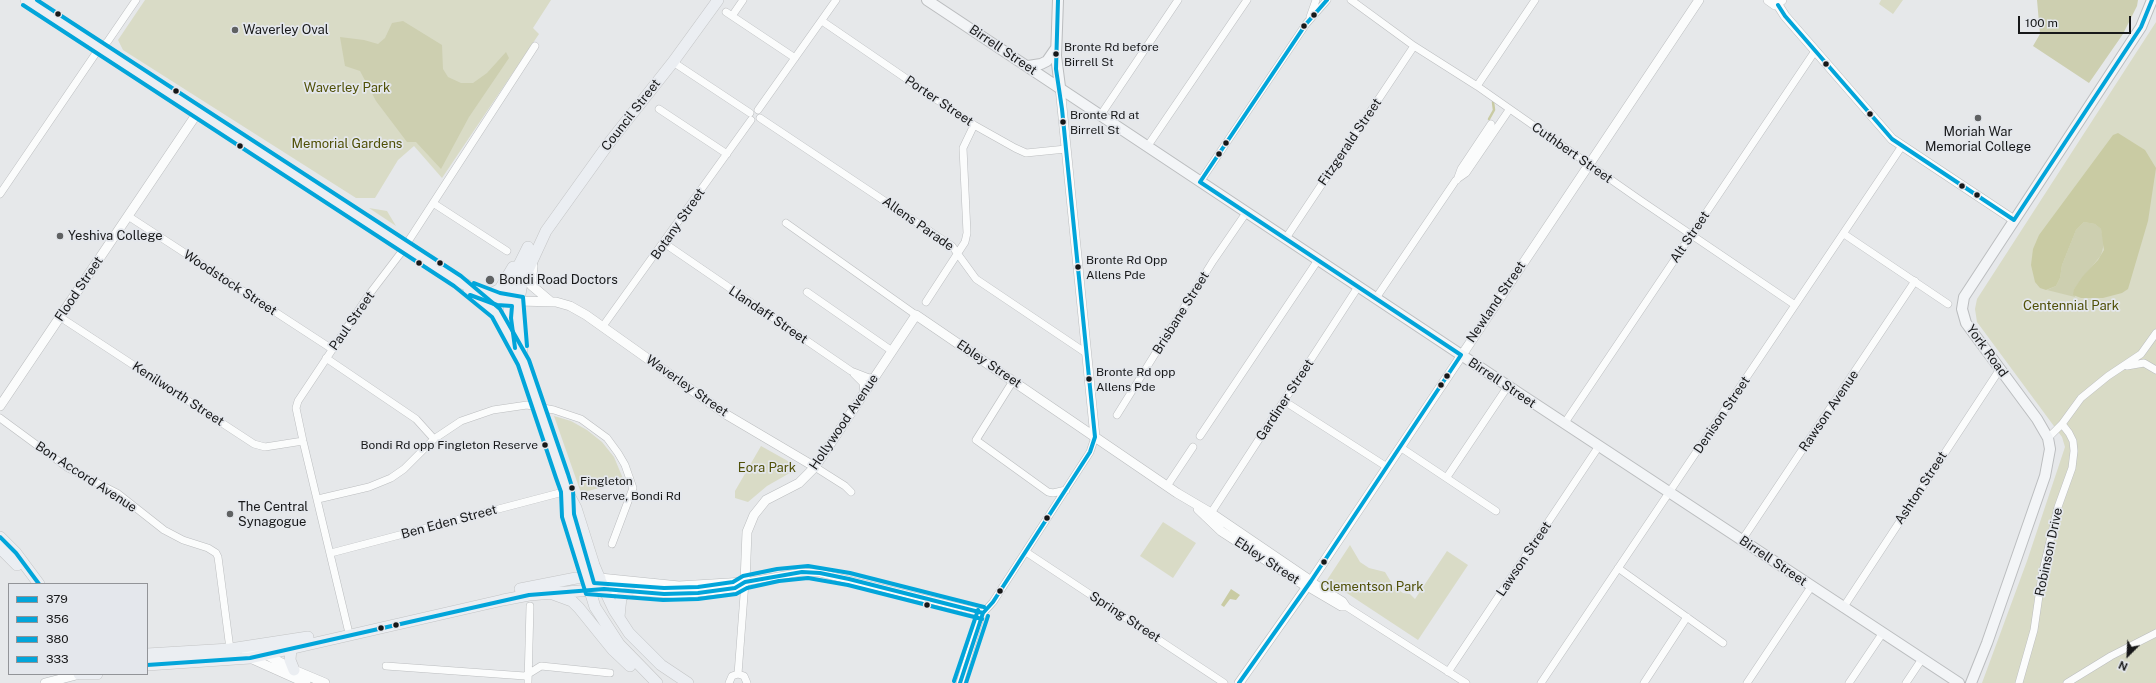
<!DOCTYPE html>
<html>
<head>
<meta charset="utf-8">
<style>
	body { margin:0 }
	#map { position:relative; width:2156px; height:683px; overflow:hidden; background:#e6e8ea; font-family:"Public Sans",sans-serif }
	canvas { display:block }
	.legend { position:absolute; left:8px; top:583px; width:140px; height:92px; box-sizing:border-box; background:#e4e7ec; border:1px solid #929498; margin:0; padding:5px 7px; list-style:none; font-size:12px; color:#171819 }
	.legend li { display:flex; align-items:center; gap:8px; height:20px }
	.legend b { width:20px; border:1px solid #929498 }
	.north { position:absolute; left:2108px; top:635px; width:40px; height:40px; -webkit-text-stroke:3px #e4e7ec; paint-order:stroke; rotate:204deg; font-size:11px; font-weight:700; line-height:16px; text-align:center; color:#171819 }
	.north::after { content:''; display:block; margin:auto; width:14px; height:18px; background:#171819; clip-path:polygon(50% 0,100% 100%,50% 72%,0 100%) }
	.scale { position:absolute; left:2018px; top:16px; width:113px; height:18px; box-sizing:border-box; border:2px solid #171819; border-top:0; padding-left:5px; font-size:12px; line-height:14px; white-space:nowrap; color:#171819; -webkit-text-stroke:3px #e4e7ec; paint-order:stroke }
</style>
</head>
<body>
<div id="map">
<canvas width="2156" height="683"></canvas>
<ul class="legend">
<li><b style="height:5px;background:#02a5da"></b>379</li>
<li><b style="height:5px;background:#02a5da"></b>356</li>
<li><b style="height:5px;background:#02a5da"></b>380</li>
<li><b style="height:5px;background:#02a5da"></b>333</li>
</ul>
<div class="north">N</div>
<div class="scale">100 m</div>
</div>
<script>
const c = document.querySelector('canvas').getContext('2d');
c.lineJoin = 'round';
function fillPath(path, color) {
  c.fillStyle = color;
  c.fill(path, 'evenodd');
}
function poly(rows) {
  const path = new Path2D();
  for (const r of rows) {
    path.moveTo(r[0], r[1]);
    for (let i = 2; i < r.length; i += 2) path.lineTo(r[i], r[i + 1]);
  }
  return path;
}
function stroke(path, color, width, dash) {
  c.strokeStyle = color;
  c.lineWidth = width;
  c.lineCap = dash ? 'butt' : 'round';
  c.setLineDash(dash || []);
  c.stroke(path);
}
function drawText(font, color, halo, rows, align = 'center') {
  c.font = font + ' "Public Sans",sans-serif';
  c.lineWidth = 3.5;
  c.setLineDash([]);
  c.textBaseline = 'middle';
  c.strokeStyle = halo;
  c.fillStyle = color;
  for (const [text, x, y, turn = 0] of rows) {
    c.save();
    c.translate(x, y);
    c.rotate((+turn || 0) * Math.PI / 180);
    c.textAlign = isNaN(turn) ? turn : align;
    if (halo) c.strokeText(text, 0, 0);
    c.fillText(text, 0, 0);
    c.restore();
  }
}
fillPath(poly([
	[145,0,551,0,533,28,539,34,442,178,414,146,398,160,375,198,356,198,123,50,118,40],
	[1881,0,1903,0,1893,14,1879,4],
	[2156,22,2156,683,1982,683,2027,561,2065,447,2062,437,1977,322,1975,309,1977,299],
	[369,208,387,211,396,226],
	[554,416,571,421,587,430,602,442,614,457,624,481,581,493],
	[761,446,795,465,795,470,767,486,748,502,735,498,735,491],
	[1163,522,1196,543,1173,578,1140,556],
	[1350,545,1360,562,1369,568,1385,572,1394,587,1403,593,1410,594,1415,599,1447,551,1468,565,1418,640,1327,580]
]), '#d9dbc6');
fillPath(poly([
	[2037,0,2138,0,2137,6,2123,34,2089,83,2033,46,2040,34],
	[403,21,442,45,443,69,448,77,461,83,473,83,487,73,506,52,509,58,469,117,441,169,416,142,407,142,376,101,360,71,345,66,340,37,364,40,378,44,385,38,392,23],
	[2084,222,2095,224,2101,229,2104,244,2101,255,2074,289,2075,297,2047,290,2056,286,2060,278,2062,265,2076,230]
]), '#cdcfb0');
fillPath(poly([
	[2118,133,2145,150,2156,168,2148,221,2128,289,2122,293,2103,298,2081,298,2073,295,2074,289,2083,276,2098,260,2104,250,2101,229,2095,224,2084,222,2076,230,2062,265,2060,278,2056,286,2046,290,2040,288,2035,282,2031,265,2033,249,2039,235,2113,135],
	[1231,589,1240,595,1236,600,1230,599,1224,607,1221,605]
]), '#c9cba3');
stroke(poly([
	[1489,119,1494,110,1493,102]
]), '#c9cba3', 2.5);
const minor = poly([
	[1351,0,1414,46,1477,86,1640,200,1795,305],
	[726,12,795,58],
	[732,16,743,0],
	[1310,17,1316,0],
	[822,21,974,125,1015,148,1026,153,1066,149],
	[673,62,750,113],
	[1477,86,1535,0],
	[659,109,727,154],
	[758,110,836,0],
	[1100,116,1178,0],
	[760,118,952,246,976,279,1086,353],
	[1147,147,1247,0],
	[1457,180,1461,169,1491,124],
	[1200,182,1306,24,1327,0],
	[0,194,96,53,108,41,136,0],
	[433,203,507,251],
	[128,216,332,349],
	[786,223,916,315],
	[1844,234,1948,304],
	[1286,238,1414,46],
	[664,243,851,371,869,378,875,377],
	[807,292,892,351],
	[1376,298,1456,180,1466,173,1509,110],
	[926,302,965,242,967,233,963,148,974,125],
	[60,317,254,444,265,447,303,441],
	[603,326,751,120],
	[326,358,416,419,434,439],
	[2127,366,2144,363,2156,370],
	[854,374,863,383,864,394],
	[1013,381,976,440,1048,492,1053,493,1066,490],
	[1284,401,1387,467],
	[1117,415,1213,261,1246,213],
	[0,418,68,468,117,493,164,530,183,540,208,548,216,553,218,557,230,649],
	[1564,424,1815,51],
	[1200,436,1318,260],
	[2048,438,2062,424,2081,398,2108,376,2141,354,2156,333],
	[1400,447,1496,511],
	[815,467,845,486,851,492],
	[1447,477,1508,386],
	[1167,486,1193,447],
	[318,499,369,487,391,478,404,469,434,439,461,421,493,410,527,405,554,410,581,419,607,438,618,453,625,465,633,488,612,544],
	[1211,513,1358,287],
	[1742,540,1915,281],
	[1026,552,1224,683],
	[331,553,567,491],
	[1618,568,1723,643],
	[1311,581,1343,601,1347,607,1466,683],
	[1307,587,1341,607,1347,607],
	[1843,608,2000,369],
	[348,629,303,441,296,408,298,401,368,296,400,254,535,46],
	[386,666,525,676,541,666,610,673],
	[1448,672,1599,446],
	[738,674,745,582,802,572,820,573,983,613],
	[528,683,530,606],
	[729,683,732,676,738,674,744,676,747,683],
	[960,683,979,621,983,613,993,602,1090,452,1095,437],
	[1541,683,1902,146],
	[1644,683,1687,617],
	[1747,683,1811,587],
	[1849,683,1882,634],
	[1906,683,1922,659],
	[2019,683,2034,630,2042,575,2058,507,2072,468,2074,451,2073,441,2069,433,2062,424],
	[2067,683,2111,656,2156,633]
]);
const tertiary = poly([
	[1768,0,1775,5,1782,0],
	[1778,5,1785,16,1892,139,2014,220],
	[1060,87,1095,437],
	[533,266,531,285,550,301],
	[518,301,556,302,570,306,586,315,727,415,815,467],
	[0,406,198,112],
	[1198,509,1221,531,1307,587],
	[600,578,679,586,745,582],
	[745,582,747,532,754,515,766,500,799,483,815,467,916,315,1177,493,1211,513,1311,581],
	[604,589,681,594,735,588,744,583],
	[245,650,260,651,294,670,325,683],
	[250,658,306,683],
	[45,683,80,674],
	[1239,683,1311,581,1699,0]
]);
const secondary = poly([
	[927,0,1508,386,1959,683],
	[1058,0,1056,56,1060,87],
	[1028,66,1041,64,1047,61,1056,48],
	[1971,683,1987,643,2045,476,2050,449,2048,438,2037,419,1966,323,1962,309,1964,297,2141,27,2152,0]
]);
const primary = poly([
	[26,0,458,281,492,297,518,301],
	[469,291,500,318,517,354],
	[487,296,500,289,513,267],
	[512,333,509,317,509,296,517,269,528,247],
	[567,492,567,509,572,533,595,607,619,644,657,683],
	[0,537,16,553,39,584],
	[0,548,17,565],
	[520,589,576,578,600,578],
	[553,594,572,601,579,608,613,650,630,666],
	[619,617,621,597,630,590],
	[291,648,290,660,294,670],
	[147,654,230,649,308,637],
	[147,665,250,658,503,600,529,595,604,589],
	[79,674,97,674],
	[688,683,661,665,629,633,614,610,604,589,594,565,576,508,567,491,523,362,517,311,522,283,546,231,609,143,673,62,718,0]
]);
stroke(minor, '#bbbdbf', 8);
stroke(tertiary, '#bbbdbf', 10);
stroke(secondary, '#bbbdbf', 12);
stroke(primary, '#c3c4c5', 12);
stroke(minor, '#fbfcfc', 7);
stroke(tertiary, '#fbfcfc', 9);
stroke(secondary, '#f3f5f7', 10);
stroke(primary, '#ebeef2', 11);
stroke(poly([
	[0,537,16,553,39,584],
	[147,665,250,658,529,595,604,589,664,594,698,593,735,588,745,582,802,572,820,573,849,579,983,613],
	[960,683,983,613,993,602,1090,452,1095,437,1062,109,1056,69,1058,0]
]), '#02a5da', 4);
stroke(poly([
	[1778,5,1785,16,1892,139,2014,220],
	[1200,182,1461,355],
	[1200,182,1306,24,1327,0],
	[2014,220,2141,27,2152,0],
	[1239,683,1311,581,1461,355]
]), '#02a5da', 4);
stroke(poly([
	[23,5,454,286,492,317,518,365,556,478,561,492,562,517,586,594,663,600,698,599,736,594,747,588,779,581,808,578,848,585,982,619],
	[470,295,497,305,512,306,511,318,515,348],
	[966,683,988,616]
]), '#02a5da', 4);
stroke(poly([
	[37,0,461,276,500,309,529,360,568,474,573,490,574,514,594,583,664,588,698,587,733,582,743,576,777,569,808,566,850,573,984,607],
	[474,283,500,293,523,297,527,346],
	[954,681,978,610]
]), '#02a5da', 4);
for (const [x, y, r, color] of [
	[58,14,3.5,"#171819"],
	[1314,15,3.5,"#171819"],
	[1304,26,3.5,"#171819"],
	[235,30,4,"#5f6162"],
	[1056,54,3.5,"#171819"],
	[1826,64,3.5,"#171819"],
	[176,91,3.5,"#171819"],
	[1870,114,3.5,"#171819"],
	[1978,118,4,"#5f6162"],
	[1063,122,3.5,"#171819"],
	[1226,143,3.5,"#171819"],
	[240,146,3.5,"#171819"],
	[1219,154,3.5,"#171819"],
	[1962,186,3.5,"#171819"],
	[1977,195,3.5,"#171819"],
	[60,236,4,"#5f6162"],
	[419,263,3.5,"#171819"],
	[440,263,3.5,"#171819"],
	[1078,267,3.5,"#171819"],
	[490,280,5,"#5f6162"],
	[1447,376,3.5,"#171819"],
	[1089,379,3.5,"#171819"],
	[1441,385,3.5,"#171819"],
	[545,445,3.5,"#171819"],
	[572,488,3.5,"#171819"],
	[230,514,4,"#5f6162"],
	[1047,518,3.5,"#171819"],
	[1324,562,3.5,"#171819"],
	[1000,591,3.5,"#171819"],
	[927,605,3.5,"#171819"],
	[396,625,3.5,"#171819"],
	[381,628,3.5,"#171819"]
]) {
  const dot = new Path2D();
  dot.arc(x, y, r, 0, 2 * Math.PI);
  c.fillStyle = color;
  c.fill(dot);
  stroke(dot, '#e4e7ec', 1.5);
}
drawText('12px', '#171819', '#e4e7ec', [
	["Bronte Rd before",1064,47],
	["Birrell St",1064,62],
	["Bronte Rd at",1070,115],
	["Birrell St",1070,130],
	["Bronte Rd Opp",1086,260],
	["Allens Pde",1086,275],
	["Bronte Rd opp",1096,372],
	["Allens Pde",1096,387],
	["Bondi Rd opp Fingleton Reserve",538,445,"right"],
	["Fingleton",580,481],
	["Reserve, Bondi Rd",580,496]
], 'left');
drawText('13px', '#171819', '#e4e7ec', [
	["Waverley Oval",243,30],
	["Moriah War",1978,132,"center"],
	["Memorial College",1978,147,"center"],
	["Yeshiva College",68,236],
	["Bondi Road Doctors",499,280],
	["The Central",238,507],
	["Synagogue",238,522]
], 'left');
drawText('13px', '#171819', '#e4e7ec', [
	["Birrell Street",1003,50,34],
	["Porter Street",939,101,34],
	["Council Street",631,115,-52],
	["Fitzgerald Street",1350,142,-56],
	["Cuthbert Street",1572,153,35],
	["Botany Street",678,224,-55],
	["Allens Parade",918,224,35],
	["Alt Street",1690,237,-56],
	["Woodstock Street",230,283,33],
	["Flood Street",79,289,-56],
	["Newland Street",1496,302,-56],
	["Brisbane Street",1181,313,-58],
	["Llandaff Street",768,315,34],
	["Paul Street",352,321,-55],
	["York Road",1987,351,54],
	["Ebley Street",989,364,34],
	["Birrell Street",1502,383,34],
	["Waverley Street",687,386,35],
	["Kenilworth Street",178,394,33],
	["Gardiner Street",1285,400,-57],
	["Rawson Avenue",1829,411,-56],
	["Denison Street",1722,415,-56],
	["Hollywood Avenue",844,422,-56],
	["Bon Accord Avenue",86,477,33],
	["Ashton Street",1921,488,-57],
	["Ben Eden Street",449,522,-15],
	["Robinson Drive",2049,552,-78],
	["Lawson Street",1524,559,-56],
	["Ebley Street",1267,561,33],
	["Birrell Street",1773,561,34],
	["Spring Street",1125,617,33]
]);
drawText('13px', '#505007', '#e4e7ec', [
	["Waverley Park",347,88],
	["Memorial Gardens",347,144],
	["Centennial Park",2071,306],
	["Eora Park",767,468],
	["Clementson Park",1372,587]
]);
</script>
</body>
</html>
